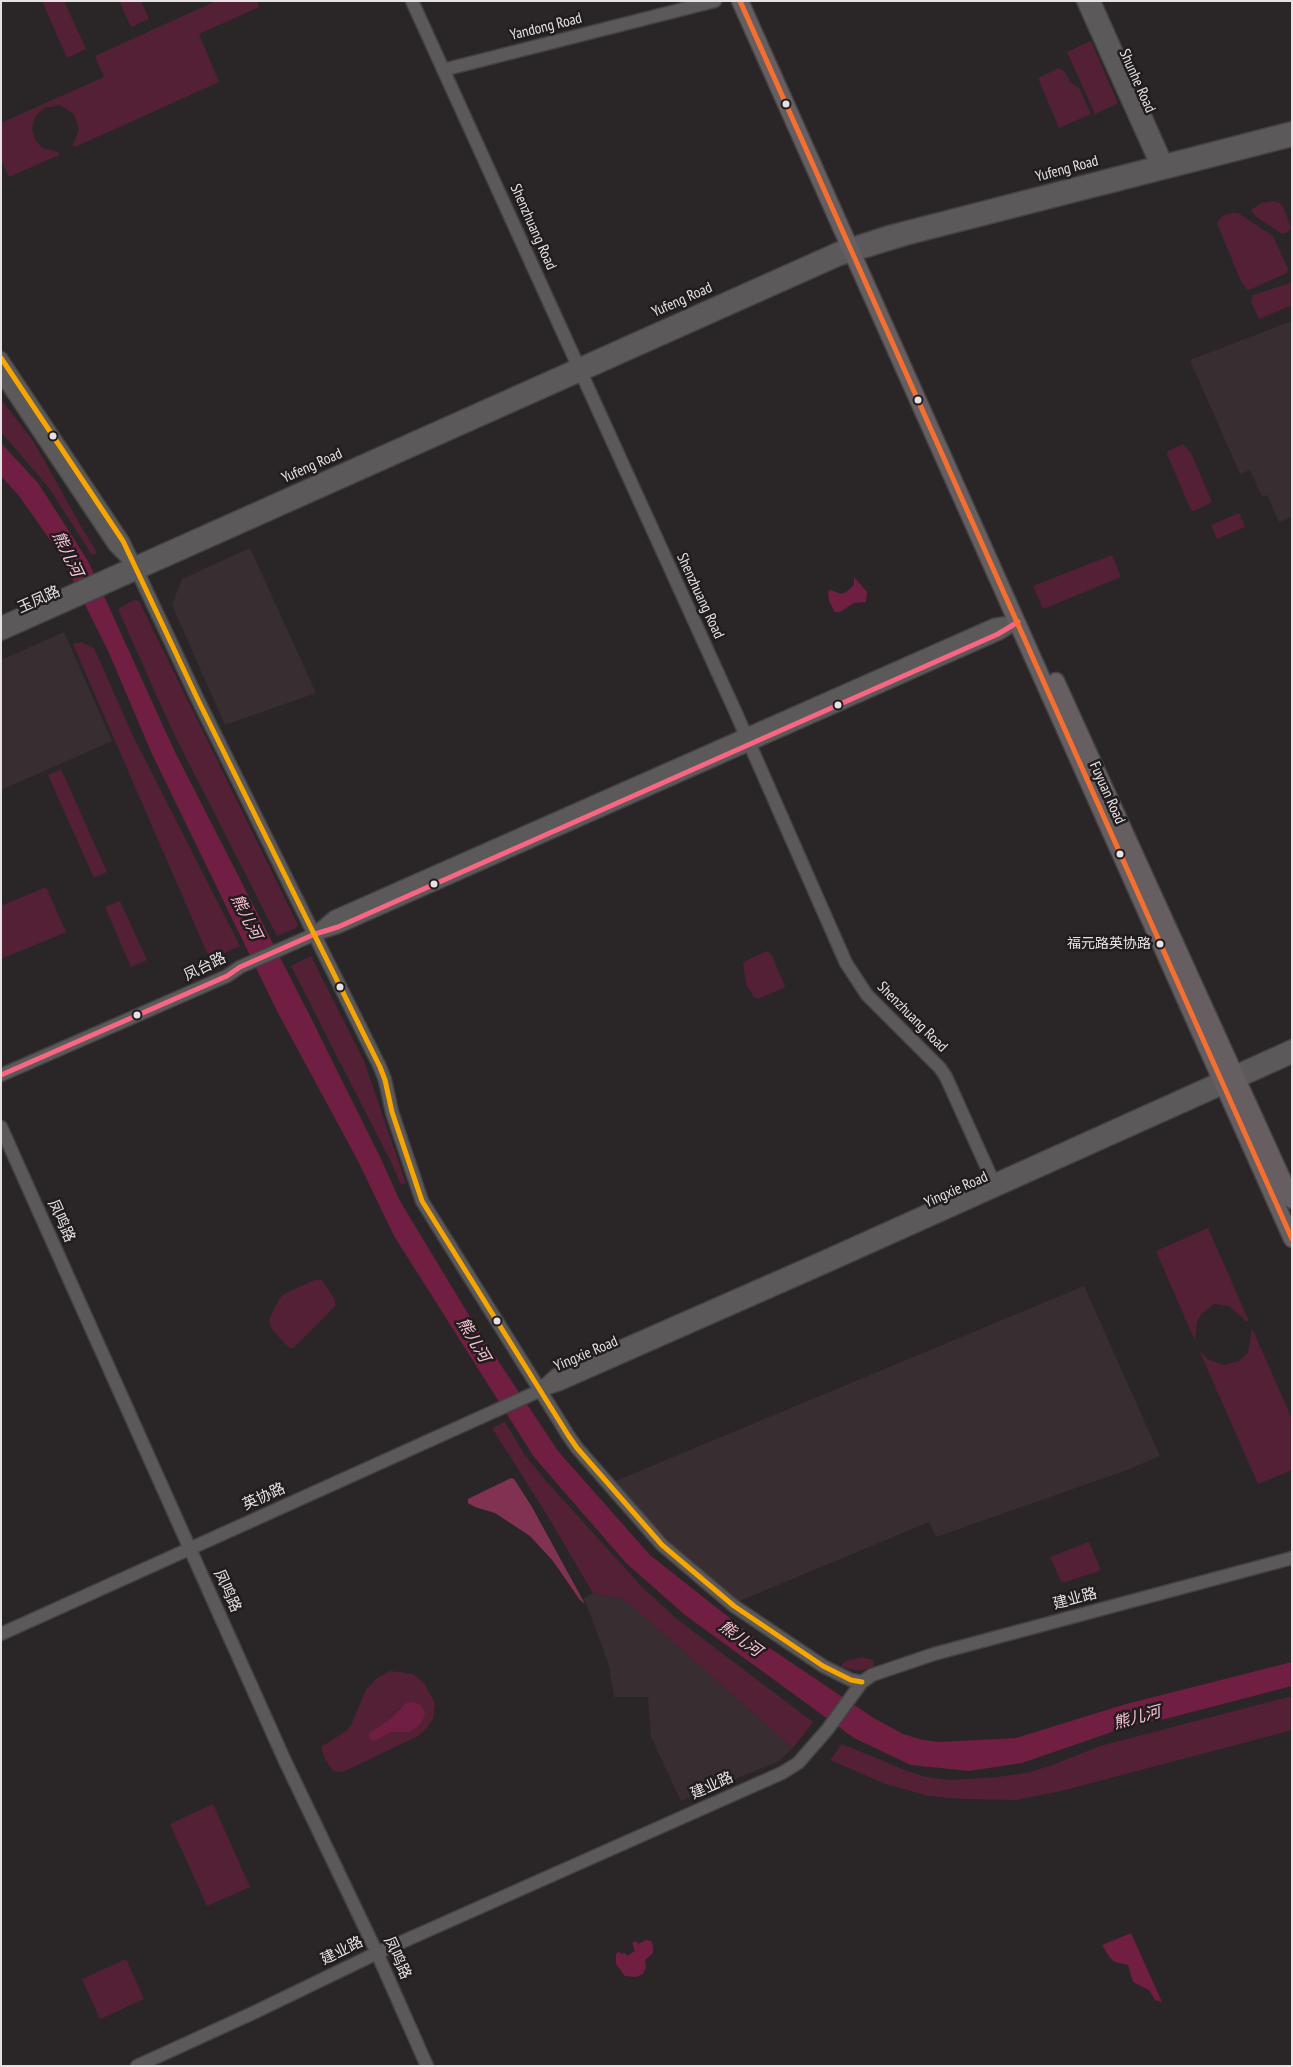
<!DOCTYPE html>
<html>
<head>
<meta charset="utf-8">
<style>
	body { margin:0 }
	#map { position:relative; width:1293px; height:2067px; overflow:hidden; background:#2a2628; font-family:"PT Sans Narrow",sans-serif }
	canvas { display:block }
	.frame { position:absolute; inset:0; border:2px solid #e6e2e3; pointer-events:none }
</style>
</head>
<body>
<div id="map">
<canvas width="1293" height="2067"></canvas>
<div class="frame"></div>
</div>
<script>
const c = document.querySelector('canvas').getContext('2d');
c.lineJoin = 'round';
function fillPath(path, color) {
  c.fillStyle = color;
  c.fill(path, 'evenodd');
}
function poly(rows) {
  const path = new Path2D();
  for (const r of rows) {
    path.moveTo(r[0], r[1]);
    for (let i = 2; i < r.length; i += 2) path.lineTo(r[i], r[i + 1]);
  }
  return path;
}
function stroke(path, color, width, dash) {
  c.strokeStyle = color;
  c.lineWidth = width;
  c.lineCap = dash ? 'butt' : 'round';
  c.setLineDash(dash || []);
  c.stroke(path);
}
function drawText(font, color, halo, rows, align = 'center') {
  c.font = font + ' "PT Sans Narrow","Noto Sans SC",sans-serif';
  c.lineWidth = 5;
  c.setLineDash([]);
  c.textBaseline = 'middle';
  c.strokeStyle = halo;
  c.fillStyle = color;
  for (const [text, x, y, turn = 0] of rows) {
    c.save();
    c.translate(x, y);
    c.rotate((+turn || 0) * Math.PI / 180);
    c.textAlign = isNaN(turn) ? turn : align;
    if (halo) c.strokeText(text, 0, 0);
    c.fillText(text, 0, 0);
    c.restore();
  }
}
fillPath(poly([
	[1292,321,1292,517,1279,522,1267,495,1262,497,1250,470,1240,474,1190,360],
	[250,548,316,693,225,725,172,605,182,579],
	[64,632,112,741,1,790,1,660],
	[1084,1286,1160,1456,1127,1470,936,1537,929,1522,737,1602,686,1559,613,1482],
	[593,1593,620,1598,632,1606,793,1748,779,1761,681,1801,651,1737,648,1697,614,1697,609,1665,584,1598]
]), '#382d30');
fillPath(poly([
	[42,1,64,1,86,49,67,58],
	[119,1,141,1,149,19,131,27],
	[216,1,257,1,259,7,199,34,219,82,75,147,73,145,79,129,74,114,60,105,44,108,35,117,32,128,33,134,35,140,42,148,58,152,59,155,9,177,1,160,1,123,104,77,95,56],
	[1091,41,1118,103,1095,114,1067,52],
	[1059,68,1065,72,1071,83,1079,88,1091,114,1059,128,1038,78],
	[1274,201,1280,203,1283,207,1290,225,1291,229,1285,233,1282,234,1255,216,1251,210,1261,203],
	[1232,213,1238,213,1273,236,1288,269,1287,273,1249,290,1246,289,1239,277,1217,223,1222,216],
	[1290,283,1292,284,1292,305,1259,319,1251,302,1253,295],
	[1,399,34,442,78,521,97,553,92,555,49,488,1,432],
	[1183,444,1191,453,1212,502,1194,511,1191,510,1167,454,1168,451],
	[1239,513,1245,527,1217,539,1211,525],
	[1112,555,1121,577,1043,609,1033,586],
	[134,600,139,601,298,925,296,928,277,936,172,730,118,609],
	[81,642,94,648,133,736,240,946,220,955,213,953,208,955,73,644],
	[61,769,107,872,94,878,48,775],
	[46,887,66,932,1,959,1,906],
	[120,901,147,960,131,967,105,907],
	[767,951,772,956,785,986,783,988,758,999,754,997,746,984,743,962],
	[311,956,364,1061,406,1183,401,1185,390,1160,291,966],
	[1208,1228,1249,1321,1246,1321,1229,1306,1214,1304,1202,1313,1197,1321,1195,1341,1156,1251],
	[315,1280,322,1280,335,1300,335,1306,293,1348,288,1347,271,1328,269,1320,280,1298,284,1294],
	[1252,1328,1292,1419,1292,1470,1258,1484,1199,1350,1209,1360,1224,1365,1239,1361,1248,1353],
	[505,1422,524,1454,547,1482,642,1587,678,1620,813,1722,793,1748,632,1606,620,1598,593,1593,544,1510,492,1428],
	[1089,1542,1100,1568,1099,1571,1065,1582,1061,1581,1050,1557],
	[862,1657,873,1660,874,1666,860,1671,842,1667,842,1664,846,1661],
	[390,1671,413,1674,424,1683,435,1703,433,1719,425,1730,418,1736,343,1772,333,1771,325,1759,321,1747,346,1731,351,1725,366,1690,377,1678],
	[401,1707,408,1731,392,1732,376,1740,372,1731,389,1720],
	[1292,1696,1292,1729,1285,1732,1061,1791,1016,1800,963,1799,929,1796,886,1784,830,1760,842,1744,907,1771,926,1777,951,1780,997,1777,1026,1773,1050,1766,1100,1746],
	[213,1804,250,1887,207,1906,170,1824],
	[126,1959,144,1999,100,2019,82,1979]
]), '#542035');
fillPath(poly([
	[511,1478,514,1479,532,1507,585,1604,580,1600,553,1561,530,1536,495,1513,475,1507,468,1503,468,1499]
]), '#813252');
fillPath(poly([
	[1,443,38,483,88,561,174,750,309,1014,382,1161,400,1201,479,1332,558,1451,650,1555,755,1638,872,1717,903,1734,923,1740,940,1742,1016,1738,1126,1704,1292,1662,1292,1686,1165,1719,1132,1725,1022,1763,969,1771,921,1766,911,1765,854,1738,685,1615,626,1563,534,1457,394,1236,358,1161,278,1013,152,754,109,653,60,554,19,496,1,476],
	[854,577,867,592,866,602,854,603,840,612,835,612,829,601,828,591,831,590,841,594,846,592,854,585],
	[412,1702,421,1705,425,1714,421,1723,416,1728,408,1732,392,1732,376,1740,372,1741,369,1738,369,1734,372,1731,389,1720,406,1703],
	[1131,1933,1162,2002,1155,2000,1149,1990,1133,1982,1128,1965,1115,1962,1110,1958,1102,1945],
	[646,1940,651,1941,653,1946,653,1953,645,1960,646,1967,643,1974,636,1977,625,1976,616,1964,616,1954,619,1951,621,1954,625,1953,627,1956,635,1951,632,1943,636,1941,638,1944]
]), '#701e42');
const minor = poly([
	[412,1,736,713,846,963,867,995,940,1068,946,1077,993,1181],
	[1083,1,1159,170],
	[1094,1,1168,167],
	[443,70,715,1],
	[1,358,123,541,198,700,380,1067,385,1080,392,1112,422,1201,568,1435,577,1448,662,1545,734,1606,823,1666,851,1680,862,1682],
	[1,375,115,546,127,558],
	[1,623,837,249,889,232,1292,128],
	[1,634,840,259,905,239,1292,140],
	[319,930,334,917,994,625,1014,622],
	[1,1075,227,976,240,967,315,934,338,927,998,634,1018,622],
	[1,1127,285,1761,377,1953,427,2066],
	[542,1388,556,1375,822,1258,1292,1046],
	[1,1634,539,1391,560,1384,825,1267,1292,1057],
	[137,2066,253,2013,377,1953,782,1773,798,1763,827,1730,862,1682,872,1675,934,1654,1292,1558]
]);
const major = poly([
	[740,1,1292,1239],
	[1056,681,1292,1200]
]);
stroke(minor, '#444243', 15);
stroke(major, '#444243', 19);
stroke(minor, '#5b595a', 12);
stroke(major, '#665e61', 16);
stroke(poly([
	[1,1075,227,976,240,967,315,934,338,927,998,634,1018,622]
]), '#fa6682', 5);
stroke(poly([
	[740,1,1292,1239]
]), '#f46f30', 5);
stroke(poly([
	[1,358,123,541,198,700,380,1067,385,1080,392,1112,422,1201,568,1435,577,1448,662,1545,734,1606,823,1666,851,1680,862,1682]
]), '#f7a600', 5);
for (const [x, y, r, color] of [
	[786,104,4.5,"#e6e2e3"],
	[918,400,4.5,"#e6e2e3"],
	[53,436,4.5,"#e6e2e3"],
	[838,705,4.5,"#e6e2e3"],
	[1120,854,4.5,"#e6e2e3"],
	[434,884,4.5,"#e6e2e3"],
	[1160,944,4.5,"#e6e2e3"],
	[340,987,4.5,"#e6e2e3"],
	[137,1015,4.5,"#e6e2e3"],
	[497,1321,4.5,"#e6e2e3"]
]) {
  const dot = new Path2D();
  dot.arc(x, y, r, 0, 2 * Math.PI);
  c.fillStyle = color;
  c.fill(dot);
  stroke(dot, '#211c1d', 2);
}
drawText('14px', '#e6e2e3', '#211c1d', [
	["福元路英协路",1151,944]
], 'right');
drawText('15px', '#e6e2e3', '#211c1d', [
	["Yandong Road",546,27,-14],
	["Shunhe Road",1137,81,66],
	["Yufeng Road",1067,169,-15],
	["Shenzhuang Road",533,227,66],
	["Yufeng Road",682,300,-24],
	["Yufeng Road",312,466,-24],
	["Shenzhuang Road",700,596,65],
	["玉凤路",39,600,-24],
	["Fuyuan Road",1107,793,66],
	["凤台路",205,967,-26],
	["Shenzhuang Road",912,1017,45],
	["Yingxie Road",956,1190,-24],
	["凤鸣路",61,1221,66],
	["Yingxie Road",586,1354,-23],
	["英协路",264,1497,-24],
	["凤鸣路",227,1591,66],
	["建业路",1075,1599,-15],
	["建业路",712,1786,-24],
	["建业路",342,1951,-26],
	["凤鸣路",397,1958,66]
]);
drawText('italic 16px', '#fbc6d7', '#211c1d', [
	["熊儿河",67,554,64],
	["熊儿河",246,917,63],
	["熊儿河",473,1340,59],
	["熊儿河",740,1639,36],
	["熊儿河",1137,1718,-15]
]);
</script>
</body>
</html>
